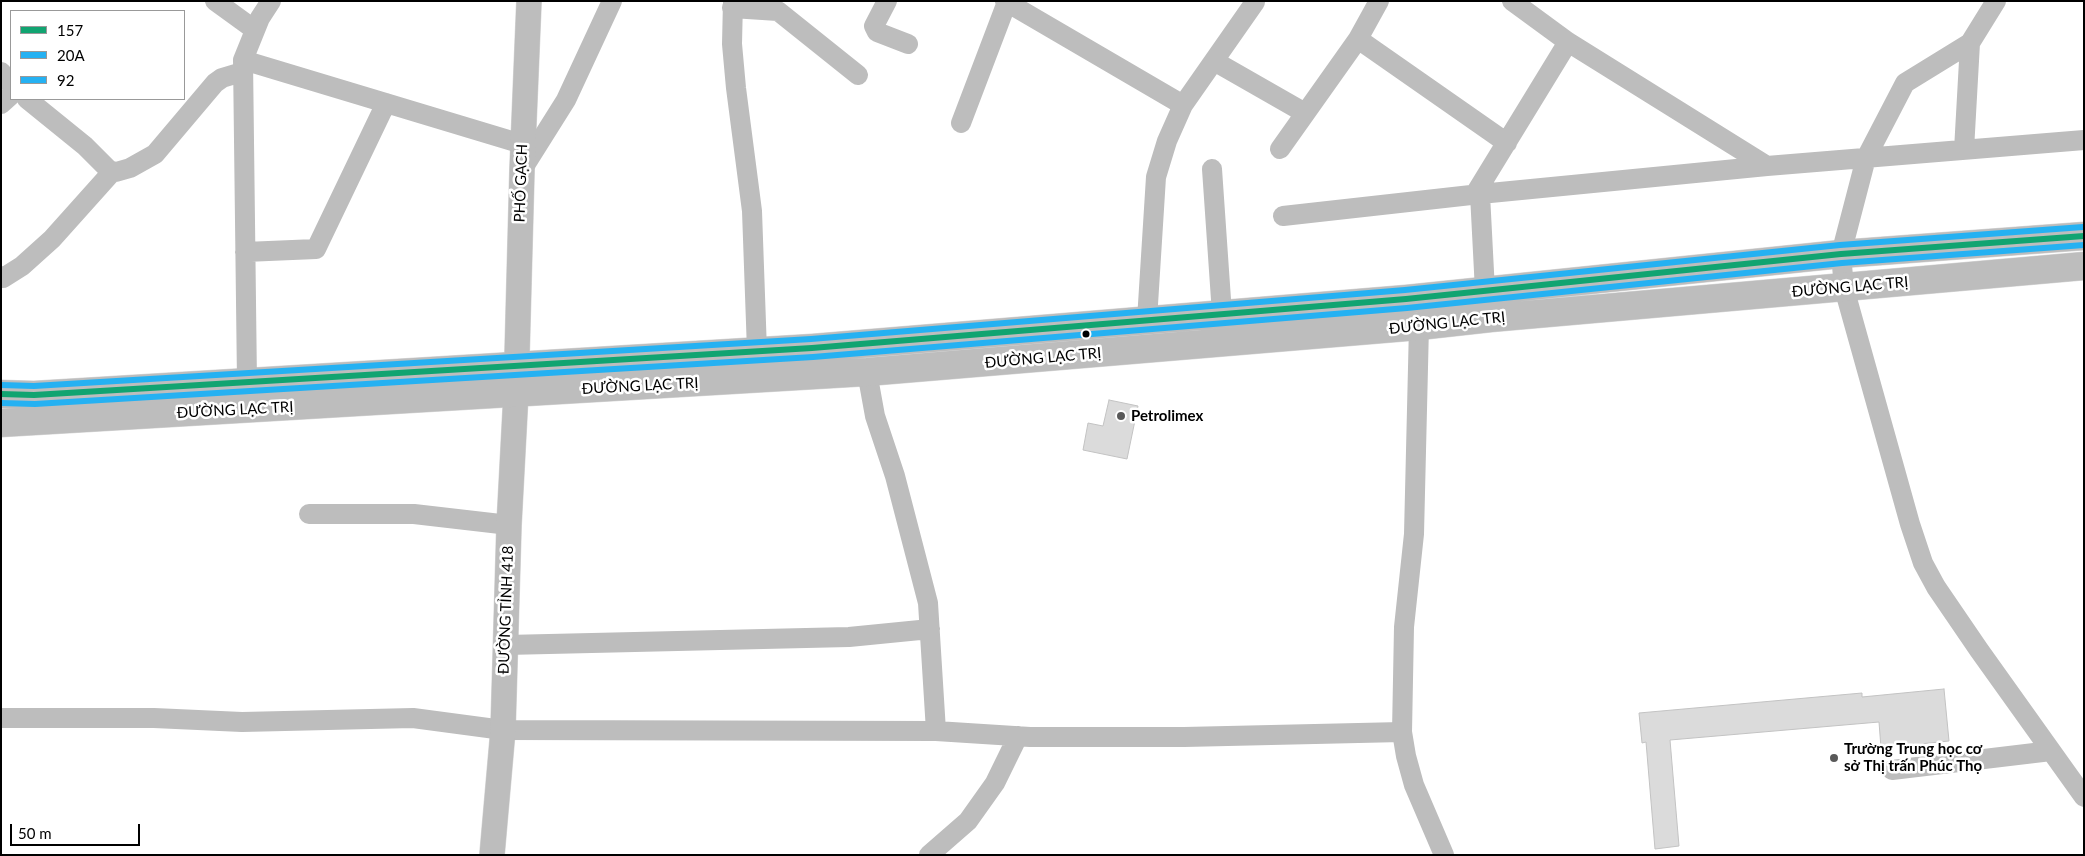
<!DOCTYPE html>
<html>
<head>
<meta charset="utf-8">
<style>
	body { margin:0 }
	#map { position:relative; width:2085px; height:856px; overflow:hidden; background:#fff; font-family:Lato,sans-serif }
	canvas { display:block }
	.frame { position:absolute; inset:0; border:2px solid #000; pointer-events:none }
	.legend { position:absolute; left:10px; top:10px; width:175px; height:90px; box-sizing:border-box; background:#fff; border:1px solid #999; margin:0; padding:6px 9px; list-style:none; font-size:15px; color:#000 }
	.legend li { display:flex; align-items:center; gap:10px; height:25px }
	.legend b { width:25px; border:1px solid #999 }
	.scale { position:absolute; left:10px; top:824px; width:130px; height:22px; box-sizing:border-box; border:2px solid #000; border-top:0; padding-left:6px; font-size:15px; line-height:18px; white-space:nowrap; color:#000; -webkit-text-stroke:4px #fff; paint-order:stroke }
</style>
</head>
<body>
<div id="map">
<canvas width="2085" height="856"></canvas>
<div class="frame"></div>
<ul class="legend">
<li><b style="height:6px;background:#11a471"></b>157</li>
<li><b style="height:6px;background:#25b1f2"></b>20A</li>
<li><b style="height:6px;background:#25b1f2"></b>92</li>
</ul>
<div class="scale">50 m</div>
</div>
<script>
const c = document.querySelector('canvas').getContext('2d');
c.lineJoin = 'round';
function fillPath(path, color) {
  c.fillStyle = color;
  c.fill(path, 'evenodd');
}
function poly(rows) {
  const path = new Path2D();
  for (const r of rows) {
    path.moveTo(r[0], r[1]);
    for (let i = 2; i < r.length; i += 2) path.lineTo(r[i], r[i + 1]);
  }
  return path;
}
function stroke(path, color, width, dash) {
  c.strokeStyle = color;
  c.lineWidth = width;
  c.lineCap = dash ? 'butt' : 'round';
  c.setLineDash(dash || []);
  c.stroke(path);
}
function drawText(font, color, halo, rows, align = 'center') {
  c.font = font + ' Lato,sans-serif';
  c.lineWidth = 5;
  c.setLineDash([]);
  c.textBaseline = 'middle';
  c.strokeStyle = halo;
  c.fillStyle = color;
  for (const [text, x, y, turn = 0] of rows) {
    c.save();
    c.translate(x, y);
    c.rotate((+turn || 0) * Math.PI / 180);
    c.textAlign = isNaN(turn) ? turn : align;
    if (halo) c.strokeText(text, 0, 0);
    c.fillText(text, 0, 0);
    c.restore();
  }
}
const building = poly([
	[1109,400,1138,406,1127,459,1083,450,1088,423,1103,426,1109,400],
	[1944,689,1949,741,1881,748,1879,722,1670,740,1679,846,1655,849,1646,742,1642,743,1639,713,1862,693,1862,697,1944,689]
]);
fillPath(building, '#dbdbdb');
stroke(building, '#c3c3c3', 1);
const major = poly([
	[492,855,503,730,509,525,516,393,522,170,529,1]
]);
const highway = poly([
	[1,394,34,395,812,348,1406,299,1841,254,2084,236],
	[1,423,867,372,1419,326,1491,318,2084,266]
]);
stroke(major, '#dbdbdb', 26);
stroke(highway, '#dbdbdb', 29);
stroke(poly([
	[215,1,255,30],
	[733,1,732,44,736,88,752,211,757,351],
	[887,1,874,26,877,32,908,44],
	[1005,1,1183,105],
	[1379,1,1358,39,1507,143],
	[1512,1,1568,42,1767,166],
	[1996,1,1970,43,1905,83,1866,158,1841,254,1844,288,1910,524,1923,563,1936,587,1979,650,2084,797],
	[732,8,778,11,858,75],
	[243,60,522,144],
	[1214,61,1305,113],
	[1,72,11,84],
	[27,99,85,146,109,170,116,172,130,168,155,154,215,83,222,78,242,72],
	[1,104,11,95],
	[961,123,1007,2],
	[1280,149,1358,39],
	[1964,150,1970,43],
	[1212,169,1222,314],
	[522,170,566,100,612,1],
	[1475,194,1568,42],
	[1480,194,1485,291],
	[1283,216,1480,194,1767,166,2084,140],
	[245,252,316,249,386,103],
	[1,276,3,278,22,266,52,239,112,172],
	[1147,320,1156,177,1167,141,1183,105,1255,2],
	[1419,326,1414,534,1404,627,1402,732,1406,756,1414,785,1444,855],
	[247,382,243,60,260,18,271,1],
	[309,514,414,514,509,525],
	[506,645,849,637,930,629],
	[1,718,154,718,242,722,413,718,503,730,936,731,928,603,895,476,875,416,867,372],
	[936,731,1030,737,1184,737,1402,732],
	[1892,770,2051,751],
	[929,855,968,821,995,783,1018,736]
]), '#bdbdbd', 20);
stroke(major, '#bdbdbd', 25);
stroke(highway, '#bdbdbd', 28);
stroke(poly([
	[1,394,34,395,812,348,1406,299,1841,254,2084,236]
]), '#11a471', 6);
stroke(poly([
	[1,403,35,404,813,357,1407,308,1842,263,2084,245]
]), '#25b1f2', 6);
stroke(poly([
	[1,385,34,386,811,339,1405,290,1840,245,2083,227]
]), '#25b1f2', 6);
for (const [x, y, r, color] of [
	[1086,334,4.5,"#000"],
	[1121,416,5,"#595959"],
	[1834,758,5,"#595959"]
]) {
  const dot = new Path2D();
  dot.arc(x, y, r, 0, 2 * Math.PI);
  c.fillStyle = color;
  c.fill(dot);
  stroke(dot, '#fff', 2);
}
drawText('15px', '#000', '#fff', [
	["PHỐ GẠCH",521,183,-88],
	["ĐƯỜNG LẠC TRỊ",1850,287,-5],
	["ĐƯỜNG LẠC TRỊ",1447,323,-6],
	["ĐƯỜNG LẠC TRỊ",1043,358,-5],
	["ĐƯỜNG LẠC TRỊ",640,386,-3],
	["ĐƯỜNG LẠC TRỊ",235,410,-3],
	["ĐƯỜNG TỈNH 418",506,610,-88]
]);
drawText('bold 15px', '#000', '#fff', [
	["Petrolimex",1131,416],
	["Trường Trung học cơ",1844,749],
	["sở Thị trấn Phúc Thọ",1844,766]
], 'left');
</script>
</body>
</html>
